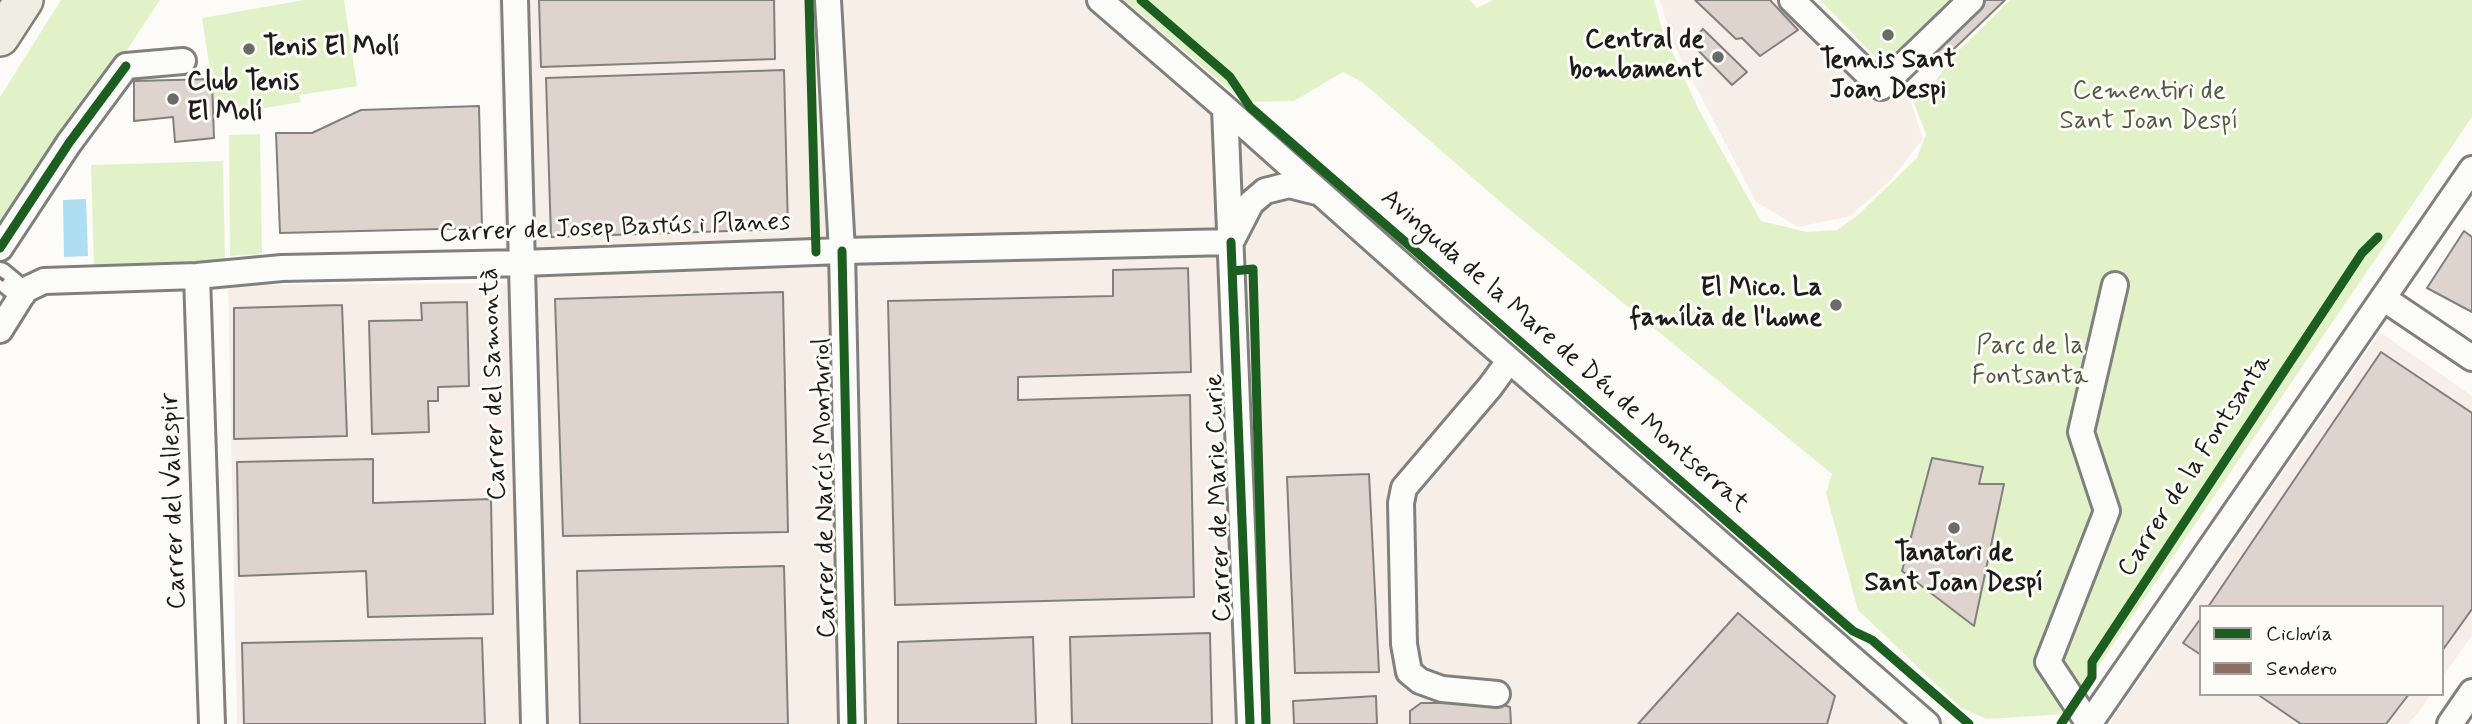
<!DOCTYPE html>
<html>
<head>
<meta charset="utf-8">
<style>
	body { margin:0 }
	#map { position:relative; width:2472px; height:724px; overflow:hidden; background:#fcfbf8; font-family:Mynerve,sans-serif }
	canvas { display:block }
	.legend { position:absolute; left:2199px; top:605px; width:245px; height:91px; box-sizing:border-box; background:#fdfcf7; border:2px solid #a3a29f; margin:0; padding:9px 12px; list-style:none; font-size:21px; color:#1c1c1c }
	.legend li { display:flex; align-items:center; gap:14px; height:35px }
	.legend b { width:35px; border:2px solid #a3a29f }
</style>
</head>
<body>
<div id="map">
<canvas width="2472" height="724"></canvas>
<ul class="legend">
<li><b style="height:9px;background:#1b5e20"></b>Ciclovía</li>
<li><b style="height:9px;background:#8d6e63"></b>Sendero</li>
</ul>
</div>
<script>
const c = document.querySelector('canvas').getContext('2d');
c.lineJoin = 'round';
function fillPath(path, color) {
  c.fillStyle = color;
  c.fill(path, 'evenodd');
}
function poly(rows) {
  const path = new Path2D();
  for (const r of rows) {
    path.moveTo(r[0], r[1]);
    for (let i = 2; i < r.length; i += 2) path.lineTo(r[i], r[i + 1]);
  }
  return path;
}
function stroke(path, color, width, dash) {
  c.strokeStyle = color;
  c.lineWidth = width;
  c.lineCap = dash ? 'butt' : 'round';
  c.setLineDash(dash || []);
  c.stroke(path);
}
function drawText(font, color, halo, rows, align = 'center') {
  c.font = font + ' Mynerve,sans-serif';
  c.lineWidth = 6;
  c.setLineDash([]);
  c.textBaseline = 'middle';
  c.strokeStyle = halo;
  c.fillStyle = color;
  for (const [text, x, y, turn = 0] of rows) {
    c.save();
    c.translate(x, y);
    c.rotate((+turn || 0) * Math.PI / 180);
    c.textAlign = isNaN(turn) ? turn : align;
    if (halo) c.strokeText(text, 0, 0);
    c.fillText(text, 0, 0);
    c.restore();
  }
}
fillPath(poly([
	[498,0,1121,0,1948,724,237,724,228,285,506,283],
	[1660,0,1812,0,1910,99,1923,139,1890,181,1850,216,1798,227,1756,202,1672,41],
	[2380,332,2472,396,2472,635,2442,678,2442,607,2201,607,2201,694,2431,694,2419,712,2408,724,2109,724]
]), '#f7eee7');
fillPath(poly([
	[61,0,160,0,0,242,0,97],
	[304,0,344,0,357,86,299,95,301,102,217,116,202,18],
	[1124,0,1470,0,1477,8,1493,0,1654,0,1663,32,1699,110,1761,221,1807,232,1837,230,1857,216,1917,158,1926,134,1913,101,1933,84,1956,53,2010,0,2472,0,2472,117,2066,714,1987,719,1961,708,1858,610,1826,493,1832,474,1505,206,1362,82,1343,72,1294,101,1244,102],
	[1820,0,1959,0,1887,69],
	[260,134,262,254,230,256,229,135],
	[223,161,225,264,94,267,91,165]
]), '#e2f2c8');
fillPath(poly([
	[86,199,88,256,64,257,63,200]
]), '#aedef2');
const building = poly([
	[539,0,774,0,775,59,541,67,539,0],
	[1695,0,1770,0,1798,30,1760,56,1742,38,1736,39,1695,0],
	[1981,0,2005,0,1935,67,1924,55,1981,0],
	[1703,29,1747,72,1732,85,1690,42,1703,29],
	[784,70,788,229,551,237,546,78,784,70],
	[212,79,214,138,175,142,173,117,134,121,134,81,212,79],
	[479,106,482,228,280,233,276,133,312,133,361,110,479,106],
	[2464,231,2472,237,2472,312,2427,288,2464,231],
	[1188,268,1191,372,1018,377,1018,400,1190,395,1194,597,895,605,888,301,1113,296,1113,270,1188,268],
	[783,292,788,532,563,536,555,299,783,292],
	[467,302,469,386,438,387,438,401,428,401,429,432,372,434,369,321,422,320,421,303,467,302],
	[342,305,347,436,234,439,234,308,342,305],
	[2381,352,2472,413,2472,609,2442,651,2442,607,2208,607,2381,352],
	[1932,458,1983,467,1979,484,2004,484,1974,626,1902,571,1932,458],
	[373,459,373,503,491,499,493,614,368,617,366,571,239,576,237,462,373,459],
	[1369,474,1379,672,1295,673,1287,477,1369,474],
	[784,566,788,724,580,724,577,571,784,566],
	[1738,613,1835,696,1827,724,1638,724,1738,613],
	[2201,618,2201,655,2183,643,2201,618],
	[1210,633,1212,724,1072,724,1070,637,1210,633],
	[1033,637,1036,724,898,724,898,642,1033,637],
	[482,638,485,724,244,724,242,643,482,638],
	[2257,694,2409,694,2386,724,2301,724,2257,694],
	[1376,696,1377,724,1294,724,1293,701,1376,696],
	[1421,703,1496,703,1510,707,1511,724,1410,724,1410,711,1421,703]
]);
fillPath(building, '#ded3cd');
stroke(building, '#81807f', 2);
const minor = poly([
	[515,0,534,724],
	[828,0,842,251,852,724],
	[1100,0,1225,108,1453,311,1927,724],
	[1792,0,1881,87,1971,0],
	[1225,108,1250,724],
	[1232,240,1251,203,1265,191,1289,185,1317,192],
	[0,248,69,143,126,66,183,61],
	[0,275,23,294],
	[197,276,212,724],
	[2383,298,2472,358],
	[0,330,25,290,44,281,197,276,282,268,522,263,842,251,1231,242],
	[1497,694,1442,689,1420,681,1409,672,1404,644,1401,503,1404,488,1490,387,1509,361],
	[2089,724,2472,169],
	[2089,724,2048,662,2107,511,2081,432,2115,285],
	[2450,724,2472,692]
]);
const highway = poly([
	[0,37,24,0]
]);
stroke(minor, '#81807f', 30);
stroke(highway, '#81807f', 42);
stroke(minor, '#fbfbf9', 24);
stroke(highway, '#f0ede2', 37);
stroke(poly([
	[0,280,2,277]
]), '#8d6e63', 7, [14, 7]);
stroke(poly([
	[809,0,816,252],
	[1141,0,1230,77,1250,107,1853,631,1872,640,1969,724],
	[1231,242,1250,724],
	[0,248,69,143,126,66],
	[842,251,852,724],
	[1233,271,1253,269,1266,724],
	[2061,724,2092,677,2092,662,2362,253,2378,237]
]), '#1b5e20', 9);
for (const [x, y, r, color] of [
	[1888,35,7,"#6a6a69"],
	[249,49,7,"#6a6a69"],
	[1718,57,7,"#6a6a69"],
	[173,99,7,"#6a6a69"],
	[1836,305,7,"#6a6a69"],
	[1954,528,7,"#6a6a69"]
]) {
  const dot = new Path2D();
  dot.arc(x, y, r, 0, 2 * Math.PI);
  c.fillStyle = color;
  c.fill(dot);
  stroke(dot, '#fdfcf7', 2.5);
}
drawText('bold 26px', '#1c1c1c', '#fdfcf7', [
	["Central de",1704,42],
	["bombament",1704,72],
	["Tenis El Molí",263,49,"left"],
	["Tennis Sant",1888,62,"center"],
	["Joan Despi",1888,92,"center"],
	["Club Tenis",187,84,"left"],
	["El Molí",187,114,"left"],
	["El Mico. La",1822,290],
	["família de l'home",1822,320],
	["Tanatori de",1954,555,"center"],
	["Sant Joan Despí",1954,585,"center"]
], 'right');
drawText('26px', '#515a44', '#fdfcf7', [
	["Cementiri de",2149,93],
	["Sant Joan Despí",2149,123],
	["Parc de la",2030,348],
	["Fontsanta",2030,378]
]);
drawText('26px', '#1c1c1c', '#fdfcf7', [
	["Carrer de Josep Bastús i Planes",615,229,-2],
	["Avinguda de la Mare de Déu de Montserrat",1564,352,41],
	["Carrer del Samontà",495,384,-92],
	["Carrer de la Fontsanta",2196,466,-57],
	["Carrer de Narcís Monturiol",826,488,-91],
	["Carrer de Marie Curie",1220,498,-92],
	["Carrer del Vallespir",175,501,-92]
]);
</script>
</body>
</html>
